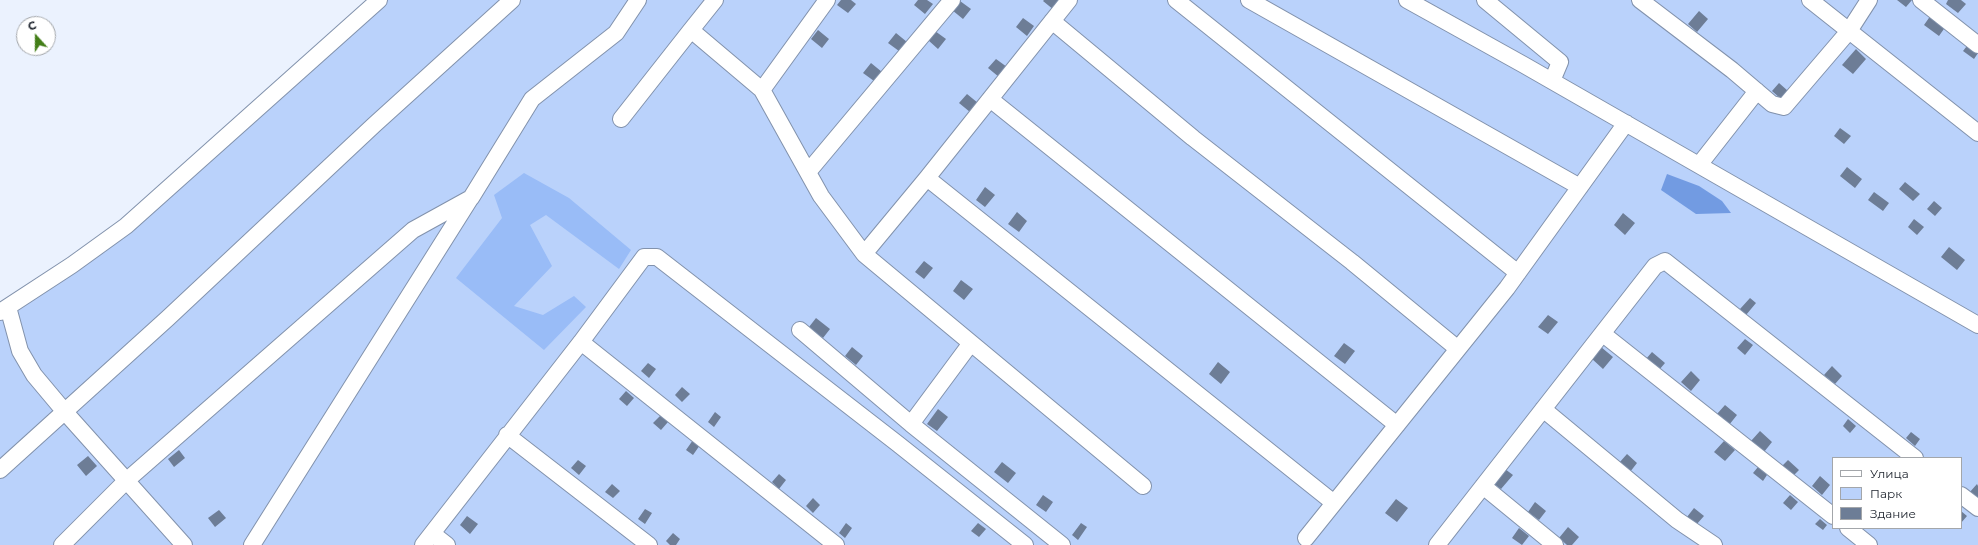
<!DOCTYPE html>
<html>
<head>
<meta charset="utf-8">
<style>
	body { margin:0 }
	#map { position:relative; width:1978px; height:545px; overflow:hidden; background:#ebf2fe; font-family:Montserrat,sans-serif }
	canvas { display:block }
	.legend { position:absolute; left:1832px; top:457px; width:130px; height:72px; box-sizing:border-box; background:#fff; border:1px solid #a3a6aa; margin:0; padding:5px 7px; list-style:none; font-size:12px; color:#1a202a }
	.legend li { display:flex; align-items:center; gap:8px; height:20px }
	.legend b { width:20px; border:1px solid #a3a6aa }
	.north { position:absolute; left:16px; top:16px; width:40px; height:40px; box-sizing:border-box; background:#fff; border:1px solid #a3a6aa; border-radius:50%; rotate:339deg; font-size:11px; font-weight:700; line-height:16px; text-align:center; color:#1a202a }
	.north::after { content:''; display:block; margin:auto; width:14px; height:18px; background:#437e18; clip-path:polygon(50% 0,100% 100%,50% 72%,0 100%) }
</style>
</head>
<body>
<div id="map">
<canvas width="1978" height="545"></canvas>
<ul class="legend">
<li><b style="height:5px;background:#fff"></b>Улица</li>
<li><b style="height:11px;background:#bad2fb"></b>Парк</li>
<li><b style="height:11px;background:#6d7d96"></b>Здание</li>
</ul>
<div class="north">С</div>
</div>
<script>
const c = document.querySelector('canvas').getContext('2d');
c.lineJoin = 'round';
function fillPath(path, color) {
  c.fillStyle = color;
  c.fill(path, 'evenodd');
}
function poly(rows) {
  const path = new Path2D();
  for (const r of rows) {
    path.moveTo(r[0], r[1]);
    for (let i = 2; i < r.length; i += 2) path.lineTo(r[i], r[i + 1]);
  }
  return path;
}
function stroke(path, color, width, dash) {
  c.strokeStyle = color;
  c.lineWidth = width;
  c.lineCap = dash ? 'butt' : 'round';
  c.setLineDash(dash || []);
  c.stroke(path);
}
fillPath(poly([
	[379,0,1978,0,1978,545,0,545,0,312,72,265],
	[1833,458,1961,458,1961,528,1833,528]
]), '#bad2fb');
fillPath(poly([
	[524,173,569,198,631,250,619,269,546,215,530,225,552,266,514,306,543,315,574,296,586,307,544,350,456,278,502,218,494,195]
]), '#99bcf7');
fillPath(poly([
	[1667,174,1699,186,1722,201,1731,213,1696,214,1661,190]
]), '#729be2');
fillPath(poly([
	[841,0,851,0,856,4,848,13,837,5],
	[918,0,927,0,933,4,925,14,914,5],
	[1044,0,1061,0,1054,10,1043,1],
	[1897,0,1912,0,1906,7],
	[1948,0,1961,0,1966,4,1958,13,1946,4],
	[960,1,971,9,963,19,952,10],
	[1699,11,1708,19,1697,32,1688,24],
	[1931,15,1946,26,1939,36,1924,25],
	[1023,18,1034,26,1027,36,1016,27],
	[818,30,829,39,822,48,811,39],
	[935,31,946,39,938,49,928,40],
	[896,33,907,42,899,51,888,43],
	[1970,42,1978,49,1978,53,1974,59,1963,51],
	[1856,49,1866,59,1853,74,1842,65],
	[996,59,1007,67,999,77,988,68],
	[871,63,882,72,874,81,863,73],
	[1779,83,1788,91,1781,99,1772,91],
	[967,94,978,103,970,112,959,103],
	[1840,128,1851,136,1844,144,1834,136],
	[1847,167,1862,179,1855,188,1840,176],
	[1905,182,1920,194,1913,201,1899,189],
	[985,187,995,195,985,207,976,200],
	[1874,192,1889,203,1883,211,1868,200],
	[1934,201,1942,208,1935,216,1927,209],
	[1017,212,1027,221,1019,232,1008,224],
	[1623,213,1635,223,1625,235,1614,225],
	[1914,219,1924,227,1917,235,1908,227],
	[1949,247,1965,260,1957,270,1941,257],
	[924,261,933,268,924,279,915,272],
	[961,280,973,289,964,300,953,291],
	[1750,298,1756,303,1746,315,1740,309],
	[1548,315,1558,322,1548,334,1538,327],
	[816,318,830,329,823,338,809,327],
	[1745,339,1753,345,1745,355,1737,348],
	[1344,343,1355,351,1345,364,1334,356],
	[852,347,863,356,856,365,845,356],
	[1601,347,1613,357,1603,369,1591,358],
	[1652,352,1665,363,1659,370,1646,359],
	[1218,362,1230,372,1221,384,1209,374],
	[648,363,656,369,649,378,641,371],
	[1832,366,1842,376,1835,384,1824,375],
	[1691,371,1700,380,1691,391,1681,382],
	[682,387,690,394,682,402,675,395],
	[626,391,634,398,627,406,619,399],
	[1725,405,1737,415,1729,425,1717,414],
	[938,409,948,417,937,431,927,424],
	[715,412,721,417,714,427,708,422],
	[661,415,668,422,661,430,653,423],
	[1848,419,1856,426,1850,433,1843,426],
	[1760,431,1772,442,1764,452,1751,441],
	[1911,432,1920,439,1915,446,1906,438],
	[693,440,700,445,693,455,686,450],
	[1724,441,1735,450,1725,461,1714,452],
	[179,450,185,458,174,467,168,459],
	[1627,454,1637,463,1630,472,1619,463],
	[88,456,97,466,86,476,77,465],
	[578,460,586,466,579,475,571,468],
	[1788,460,1799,470,1793,476,1782,466],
	[1002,462,1016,473,1008,483,994,472],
	[1758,467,1767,475,1763,481,1753,473],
	[1505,469,1513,475,1501,489,1494,484],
	[779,474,786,480,779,489,772,482],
	[1820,476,1830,485,1822,495,1812,486],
	[612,484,620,491,613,498,605,492],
	[1977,484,1978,486,1978,500,1969,493],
	[1043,495,1053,502,1046,512,1036,505],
	[1790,495,1798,502,1791,510,1783,503],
	[813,498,820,505,813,513,806,506],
	[1396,499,1408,508,1397,522,1385,513],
	[1535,502,1546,511,1539,520,1528,512],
	[1694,508,1704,516,1696,525,1687,517],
	[645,509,652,513,645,524,638,519],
	[219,510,226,518,215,527,208,518],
	[1961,511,1967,516,1961,523],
	[467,516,478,524,470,534,460,525],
	[1820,519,1827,525,1823,530,1815,524],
	[846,523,852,528,845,538,839,533],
	[978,523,986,529,979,537,971,531],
	[1081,523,1087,527,1078,540,1072,535],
	[1568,527,1579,537,1572,545,1567,545,1559,538],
	[1519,528,1529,536,1522,545,1512,538],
	[673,533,680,539,676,545,670,545,666,541]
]), '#6d7d96');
const minor = poly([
	[715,0,691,30,762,90],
	[827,0,762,90,821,196,864,254,927,178,1069,0],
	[1176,0,1518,273],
	[1249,0,1580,187],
	[1407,0,1524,65,1978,325],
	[1485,0,1560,62,1552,81],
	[1640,0,1732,70,1772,104,1784,107,1849,31,1869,0],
	[1810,0,1978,133],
	[1921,0,1978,45],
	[1052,21,1193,138,1352,262,1458,349],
	[990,99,1397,425],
	[621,119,691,30],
	[1699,165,1757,91],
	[808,172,952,0],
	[927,178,1334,503],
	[864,254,1143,486],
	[8,307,20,351,34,375,65,412,184,545],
	[0,312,72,265,126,226,379,0],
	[800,330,911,424,971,343],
	[1603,334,1833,516],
	[581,342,836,545],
	[1543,409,1677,520,1714,545],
	[911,424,1062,545],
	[507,435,649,545],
	[0,470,168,318,374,125,512,0],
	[1483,486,1555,545],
	[1961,495,1978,508],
	[1848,528,1869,545],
	[433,534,447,545],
	[1306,538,1507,288,1626,123],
	[62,545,126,481,413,230,471,198,532,99,616,33,638,0],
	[252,545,470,199],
	[423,545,581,342,644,257,657,257,898,444,1025,545],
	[1437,545,1655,266,1665,261,1915,458]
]);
stroke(minor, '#8292ac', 18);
stroke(minor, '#fff', 16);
</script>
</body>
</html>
